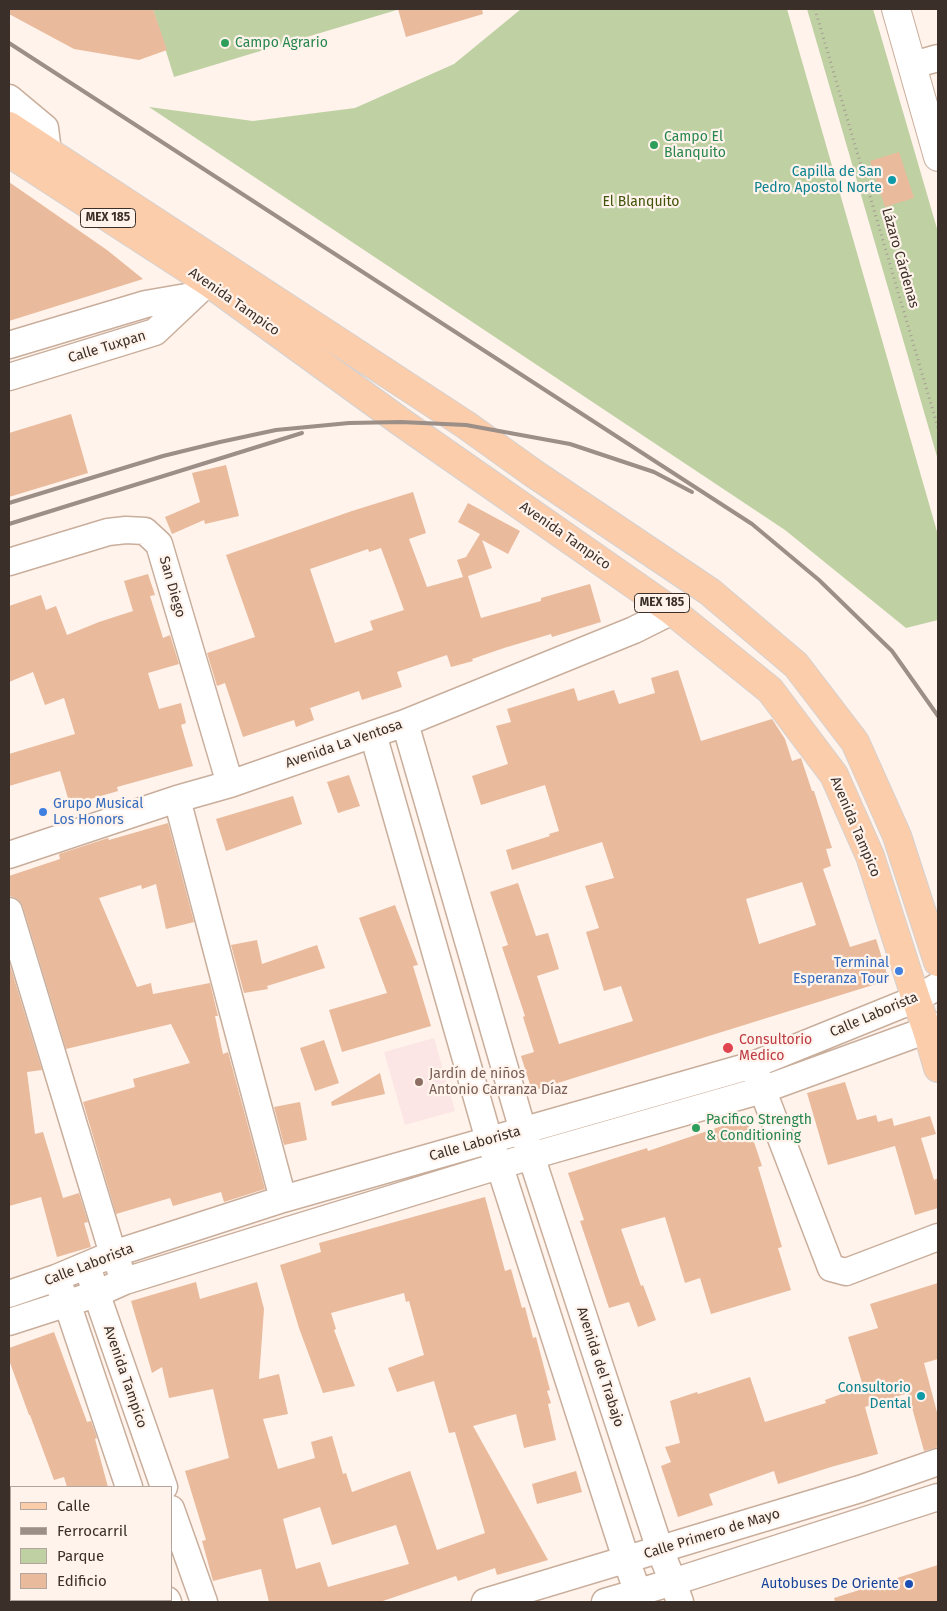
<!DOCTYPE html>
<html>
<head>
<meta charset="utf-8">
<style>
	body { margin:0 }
	#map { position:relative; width:947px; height:1611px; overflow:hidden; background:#fff3ec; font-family:"Fira Sans",sans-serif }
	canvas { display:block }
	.frame { position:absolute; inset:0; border:10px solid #3b3029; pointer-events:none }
	.legend { position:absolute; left:10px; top:1486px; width:162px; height:115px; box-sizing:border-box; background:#fff3ec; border:1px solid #b1a59e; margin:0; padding:6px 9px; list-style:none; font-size:15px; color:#3b3029 }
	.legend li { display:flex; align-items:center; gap:10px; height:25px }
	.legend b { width:25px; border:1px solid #b1a59e }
</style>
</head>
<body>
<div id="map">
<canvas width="947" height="1611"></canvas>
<div class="frame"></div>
<ul class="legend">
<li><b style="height:6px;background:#fbcdab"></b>Calle</li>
<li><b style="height:6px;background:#9b8f88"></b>Ferrocarril</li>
<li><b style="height:14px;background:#bfd1a3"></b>Parque</li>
<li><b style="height:14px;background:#e9ba9b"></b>Edificio</li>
</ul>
</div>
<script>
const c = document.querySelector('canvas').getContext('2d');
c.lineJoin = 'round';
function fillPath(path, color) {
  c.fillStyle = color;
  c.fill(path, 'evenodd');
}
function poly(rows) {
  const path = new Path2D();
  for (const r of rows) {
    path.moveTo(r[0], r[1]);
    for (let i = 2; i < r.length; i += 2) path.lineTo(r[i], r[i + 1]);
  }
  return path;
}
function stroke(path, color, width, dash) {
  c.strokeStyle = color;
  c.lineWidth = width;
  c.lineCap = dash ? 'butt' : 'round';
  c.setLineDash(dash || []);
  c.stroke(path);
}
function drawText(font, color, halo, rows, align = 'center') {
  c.font = font + ' "Fira Sans",sans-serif';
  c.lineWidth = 4.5;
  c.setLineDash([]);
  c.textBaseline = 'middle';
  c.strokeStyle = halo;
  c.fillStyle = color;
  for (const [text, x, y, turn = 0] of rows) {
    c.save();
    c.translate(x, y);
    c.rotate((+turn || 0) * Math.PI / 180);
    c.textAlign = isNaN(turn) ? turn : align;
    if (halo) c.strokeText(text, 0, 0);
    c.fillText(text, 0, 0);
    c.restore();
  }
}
fillPath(poly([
	[434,1038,455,1111,405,1125,384,1052]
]), '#fce6e5');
fillPath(poly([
	[153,9,400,9,174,77],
	[521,9,787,9,938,535,938,620,906,628,785,530,149,107,253,121,355,108,454,64],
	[807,9,873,9,938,232,938,460]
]), '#bfd1a3');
fillPath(poly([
	[9,9,153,9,167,50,139,60,74,49,9,14],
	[398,9,482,9,483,14,406,37],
	[899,152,914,198,885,207,870,161],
	[9,182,107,250,143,279,9,321],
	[71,414,88,473,9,497,9,433],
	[226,465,239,516,205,524,204,520,172,534,165,517,200,502,192,473],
	[413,492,426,533,409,539,427,587,463,577,457,560,466,557,480,534,458,522,468,503,520,531,508,554,482,540,492,568,468,576,481,618,541,601,541,598,590,584,601,622,552,637,551,634,504,648,472,659,473,661,451,667,447,655,397,672,402,687,362,700,359,691,310,708,314,720,296,727,294,720,243,737,225,683,217,686,207,653,255,637,226,555,352,511],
	[381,548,404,610,370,621,373,630,335,643,310,569,368,549,369,552],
	[148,574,155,595,150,596,163,638,170,635,179,664,148,673,159,709,181,703,186,723,181,725,193,766,117,787,118,791,70,805,60,771,9,786,9,754,75,734,64,698,45,705,33,672,9,682,9,606,41,595,46,610,56,606,67,635,99,622,133,611,124,581],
	[678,670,701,741,772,719,785,739,792,761,801,758,812,791,814,791,832,848,826,849,831,866,823,869,850,947,876,939,889,980,532,1091,521,1056,534,1052,523,1017,525,1016,502,947,508,945,490,892,518,883,536,936,548,933,559,969,537,976,559,1044,633,1021,621,986,604,991,586,932,599,928,585,886,614,878,602,842,512,870,506,850,550,836,549,834,559,831,545,785,481,805,472,776,508,764,496,726,511,722,507,709,574,688,578,701,614,690,619,704,655,693,651,678],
	[802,882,816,925,759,944,746,899],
	[349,775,360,806,338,813,327,782],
	[293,796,302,824,226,851,216,819],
	[168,823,194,922,166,929,156,884,142,889,141,885,99,898,137,987,151,983,153,994,210,983,218,1016,215,1016,223,1054,228,1052,265,1189,224,1202,221,1192,173,1206,170,1198,116,1214,83,1102,135,1087,133,1079,190,1063,171,1024,66,1049,23,907,19,900,13,897,9,896,9,876,60,859,59,854,108,838,109,840],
	[395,905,418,965,413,966,431,1026,342,1052,329,1010,387,993,359,918],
	[257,940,262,964,317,945,325,968,267,986,268,989,244,993,231,945],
	[9,962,42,1070,27,1072,35,1134,43,1132,63,1198,79,1193,88,1222,84,1223,91,1247,57,1257,41,1197,9,1206],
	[324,1040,339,1083,315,1091,300,1048],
	[380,1073,385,1094,332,1106,331,1102],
	[845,1082,857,1120,876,1115,878,1122,892,1118,894,1126,930,1116,936,1134,921,1138,934,1180,938,1178,938,1208,915,1215,895,1146,828,1165,807,1093],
	[300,1102,307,1140,284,1145,274,1107],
	[746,1118,762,1166,758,1167,782,1247,778,1248,791,1290,711,1314,700,1278,685,1283,665,1217,621,1229,641,1286,643,1285,656,1320,638,1327,629,1302,609,1308,580,1221,584,1220,568,1173,647,1148,648,1151],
	[485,1197,505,1271,511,1269,522,1308,525,1307,533,1338,536,1337,550,1390,547,1391,551,1403,548,1404,556,1440,524,1448,516,1414,473,1426,548,1560,497,1575,495,1568,458,1581,456,1576,380,1602,269,1602,261,1569,213,1581,202,1541,206,1540,185,1471,229,1458,213,1389,169,1398,162,1367,152,1373,131,1301,196,1282,200,1299,257,1282,264,1309,259,1379,279,1374,288,1414,263,1419,278,1469,315,1458,311,1442,332,1436,343,1474,346,1473,352,1492,410,1471,437,1550,485,1533,455,1432,449,1433,434,1381,397,1392,388,1368,424,1355,409,1301,406,1302,404,1293,331,1313,336,1329,334,1330,355,1386,323,1393,299,1328,280,1265,321,1252,319,1243],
	[320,1507,332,1545,396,1525,409,1564,328,1587,320,1562,296,1569,283,1519],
	[938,1283,938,1359,924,1363,938,1416,938,1447,924,1451,908,1393,865,1407,878,1454,831,1467,778,1484,774,1471,709,1494,713,1505,678,1517,661,1466,671,1462,665,1447,680,1443,670,1401,697,1392,698,1394,750,1377,765,1422,826,1403,825,1400,863,1386,848,1337,878,1328,870,1304],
	[54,1332,87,1422,91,1421,97,1438,95,1439,108,1487,67,1487,64,1477,54,1480,30,1415,29,1415,9,1360,9,1348],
	[576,1471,582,1492,537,1504,532,1484],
	[938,1565,938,1602,835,1602,834,1598]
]), '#e9ba9b');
const minor = poly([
	[913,65,938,58],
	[9,98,45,128,48,152],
	[9,345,146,304,192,296],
	[9,377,155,332,208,282,220,264],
	[9,562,108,532,126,530,145,531,159,544,230,784],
	[405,723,523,1131,660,1550,673,1582,680,1602],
	[373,734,489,1140,500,1167,626,1559,641,1602],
	[177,799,234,1016,283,1199],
	[9,855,177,799,230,784,405,723,634,630,672,611],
	[9,911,113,1254,120,1269],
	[756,1073,831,1268,846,1272,938,1237],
	[91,1278,164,1487],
	[60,1288,67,1303,129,1487],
	[9,1294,56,1278,113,1254,283,1199,753,1065,916,999,938,986],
	[9,1322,96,1294,125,1281,289,1230,531,1156,762,1090,938,1026],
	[171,1509,204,1602],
	[167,1600,168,1602],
	[485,1602,860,1489,938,1462],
	[605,1602,673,1582,938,1497]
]);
const tertiary = poly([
	[896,9,938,157]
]);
const primary = poly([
	[9,126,466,425,533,473,710,592,796,665,855,742,897,836,938,962],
	[9,153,208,282,401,422,672,611,770,690,834,775,870,856,916,999,927,1030,938,1068]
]);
stroke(minor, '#c9ae9c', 29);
stroke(tertiary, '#c9ae9c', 30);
stroke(primary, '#d4d1d0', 30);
stroke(poly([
	[815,9,938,428]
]), '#a69a93', 3, [1, 4]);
stroke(minor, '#fff', 26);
stroke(tertiary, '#fff', 28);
stroke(primary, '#fbcdab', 28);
stroke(poly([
	[9,43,752,524,819,580,892,651,938,716],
	[9,503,163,456,220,442,276,430,349,423,401,422,466,425,570,444,654,472,692,492],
	[9,524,302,433]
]), '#9b8f88', 4);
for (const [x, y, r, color] of [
	[225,43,5,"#2e9e5b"],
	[654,145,5,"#2e9e5b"],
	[892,180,5,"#0f9aa8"],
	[43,812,5,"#3f7fe0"],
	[899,971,5,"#3f7fe0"],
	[728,1048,6,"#e0444e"],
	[419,1082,5,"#8d6e63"],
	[696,1128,5,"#2e9e5b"],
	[921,1396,5,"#0f9aa8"],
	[909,1584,5,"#1a4fb4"]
]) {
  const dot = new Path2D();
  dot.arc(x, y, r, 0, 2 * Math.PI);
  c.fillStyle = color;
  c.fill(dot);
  stroke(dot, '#fff3ec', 2);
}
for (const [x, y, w] of [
	[108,218,55],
	[662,603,55]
]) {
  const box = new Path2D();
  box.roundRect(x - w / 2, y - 9.5, w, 19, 4);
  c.fillStyle = '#fff3ec';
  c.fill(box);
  stroke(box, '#3b3029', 1);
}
drawText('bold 12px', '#3b3029', null, [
	["MEX 185",108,218],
	["MEX 185",662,603]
]);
drawText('14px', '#27864d', '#fff3ec', [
	["Campo Agrario",235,43],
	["Campo El",664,137],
	["Blanquito",664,153],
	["Pacifico Strength",706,1120],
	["& Conditioning",706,1136]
], 'left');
drawText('14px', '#0d838f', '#fff3ec', [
	["Capilla de San",882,172],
	["Pedro Apostol Norte",882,188],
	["Consultorio",911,1388],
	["Dental",911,1404]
], 'right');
drawText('14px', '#405409', '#fff3ec', [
	["El Blanquito",641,202]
]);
drawText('14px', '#3b3029', '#fff3ec', [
	["Lázaro Cárdenas",900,258,74],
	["Avenida Tampico",234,302,35],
	["Calle Tuxpan",107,347,-17],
	["Avenida Tampico",565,536,35],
	["San Diego",172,587,74],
	["Avenida La Ventosa",344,744,-19],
	["Avenida Tampico",855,827,67],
	["Calle Laborista",874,1015,-23],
	["Calle Laborista",475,1144,-16],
	["Calle Laborista",89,1265,-21],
	["Avenida del Trabajo",600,1367,72],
	["Avenida Tampico",125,1377,71],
	["Calle Primero de Mayo",712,1534,-17]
]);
drawText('14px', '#366cbe', '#fff3ec', [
	["Grupo Musical",53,804],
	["Los Honors",53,820],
	["Terminal",889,963,"right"],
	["Esperanza Tour",889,979,"right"]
], 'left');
drawText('14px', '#be3a42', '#fff3ec', [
	["Consultorio",739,1040],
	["Medico",739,1056]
], 'left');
drawText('14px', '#785e54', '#fff3ec', [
	["Jardín de niños",429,1074],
	["Antonio Carranza Díaz",429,1090]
], 'left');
drawText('14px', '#164399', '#fff3ec', [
	["Autobuses De Oriente",899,1584]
], 'right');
</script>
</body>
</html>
